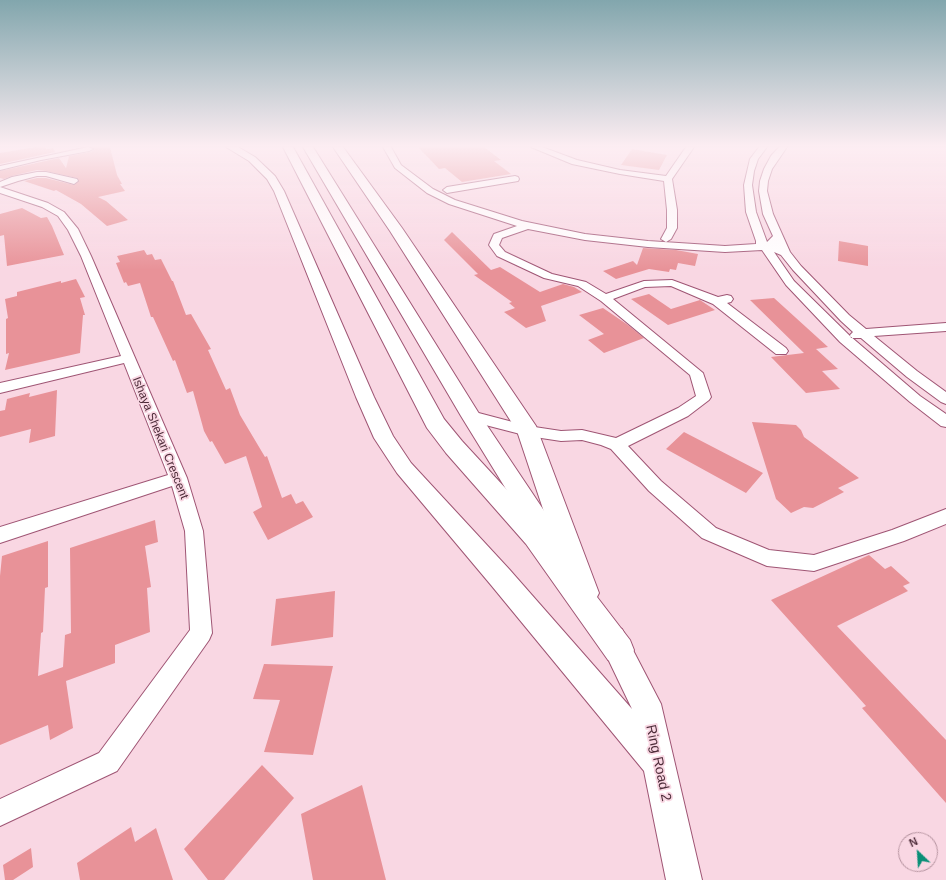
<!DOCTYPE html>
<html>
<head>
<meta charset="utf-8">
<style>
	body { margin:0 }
	#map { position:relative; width:946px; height:880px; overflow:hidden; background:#f9d7e3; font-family:Arial,sans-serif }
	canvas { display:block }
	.north { position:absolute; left:898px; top:832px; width:40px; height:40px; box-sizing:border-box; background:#f9d7e3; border:1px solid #b5939f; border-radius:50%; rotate:335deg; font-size:11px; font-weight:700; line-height:16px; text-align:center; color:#4e2d3a }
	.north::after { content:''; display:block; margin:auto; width:14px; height:18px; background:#098f77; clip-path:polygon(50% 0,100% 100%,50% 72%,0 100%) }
</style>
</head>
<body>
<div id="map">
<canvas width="946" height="880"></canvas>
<div class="north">N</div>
</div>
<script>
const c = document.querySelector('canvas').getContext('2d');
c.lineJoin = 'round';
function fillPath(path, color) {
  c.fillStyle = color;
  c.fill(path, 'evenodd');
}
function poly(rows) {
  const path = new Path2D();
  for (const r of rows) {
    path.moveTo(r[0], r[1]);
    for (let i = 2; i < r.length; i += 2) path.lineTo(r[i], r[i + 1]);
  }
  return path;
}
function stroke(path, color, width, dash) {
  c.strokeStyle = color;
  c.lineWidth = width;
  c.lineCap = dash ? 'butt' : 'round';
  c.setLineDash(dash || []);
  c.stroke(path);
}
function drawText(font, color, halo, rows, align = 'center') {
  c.font = font + ' Arial,sans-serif';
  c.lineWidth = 3.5;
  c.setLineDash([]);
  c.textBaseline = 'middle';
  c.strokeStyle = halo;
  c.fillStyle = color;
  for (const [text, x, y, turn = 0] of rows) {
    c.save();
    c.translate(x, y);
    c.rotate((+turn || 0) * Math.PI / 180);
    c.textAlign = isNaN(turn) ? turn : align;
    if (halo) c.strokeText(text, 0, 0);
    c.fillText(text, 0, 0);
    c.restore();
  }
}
fillPath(poly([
	[36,147,45,147,46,149,53,148,55,152,0,164,0,153],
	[92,147,110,147,117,175,122,184,120,184,125,191,98,197,106,201,128,220,107,226,81,204,56,190,54,191,24,181,37,178,46,178,74,185,79,181,77,178,46,171,37,170,12,176,4,179,0,178,0,171,59,158,66,168,69,156,90,152,94,150],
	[418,147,484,147,501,160,494,161,511,174,462,182,445,168,439,169],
	[632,149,667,155,659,170,621,165],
	[22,208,41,218,47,217,52,226,64,255,7,266,4,235,0,236,0,214],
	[452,232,491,270,500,267,540,292,563,284,574,287,582,292,541,306,546,321,526,328,504,312,515,308,509,303,512,302,474,275,478,274,444,240],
	[839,241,868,246,868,266,838,261],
	[643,248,676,250,698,254,695,266,678,263,676,270,670,269,669,272,649,269,616,279,603,271,633,261,637,265],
	[144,250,147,255,152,254,155,260,161,259,172,281,173,281,186,315,191,314,211,349,208,350,226,390,230,388,240,415,265,457,267,456,282,498,291,494,296,504,303,501,313,517,268,540,253,512,262,507,246,456,225,464,212,441,210,442,204,431,193,391,187,393,175,360,173,361,153,317,151,317,140,283,128,286,126,282,124,283,116,263,120,262,117,256],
	[76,279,85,297,80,298,85,315,83,315,80,353,5,370,9,353,6,354,6,319,8,318,5,299,17,296,17,292,61,281,61,283],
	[649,294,671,309,700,300,715,310,668,325,631,299],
	[774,298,828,347,816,349,838,369,822,371,840,389,806,393,771,357,804,353,750,300],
	[603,308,628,325,644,338,604,353,588,340,604,334,579,315],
	[57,390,55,436,29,443,31,429,0,437,0,411,5,410,7,399,30,393,29,397],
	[752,422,796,425,801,430,804,437,859,478,838,488,844,492,813,508,804,507,791,513,776,499],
	[684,432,763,473,746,493,666,449],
	[155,520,158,542,145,546,151,587,147,588,150,632,115,645,115,663,66,681,73,728,50,740,48,725,0,745,0,576,2,556,48,541,48,587,45,588,43,632,41,633,38,676,63,667,65,635,71,633,70,548],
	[869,555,885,569,891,566,910,583,903,586,908,591,837,626,946,740,946,803,862,708,866,706,771,600],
	[335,591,333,637,271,646,276,599],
	[264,664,333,666,313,755,264,752,280,700,253,699],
	[262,765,294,798,224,880,208,880,184,849],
	[362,785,386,880,313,880,301,814],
	[131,827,135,842,156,828,173,880,80,880,77,863],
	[31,848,33,867,13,880,5,880,3,865]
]), '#e89298');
const minor = poly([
	[88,147,93,149,89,151,41,160,0,170,0,166,88,147],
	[383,147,391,147,401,165,433,189,455,200,522,221,585,234,648,241,725,246,756,244,756,241,746,212,744,185,750,159,759,147,767,147,758,159,754,171,752,185,756,212,767,242,773,236,763,214,759,191,760,181,764,169,771,156,779,147,787,147,772,169,768,181,767,191,773,214,790,252,801,266,849,315,866,329,946,323,946,331,874,336,917,371,946,392,946,404,941,402,907,377,861,338,851,338,850,335,853,332,841,321,793,270,781,255,774,252,794,281,850,336,920,396,946,414,946,427,941,426,910,402,840,342,786,285,762,250,725,252,648,247,585,240,528,229,502,238,499,245,505,252,552,274,586,282,606,294,644,281,672,280,718,297,727,295,731,296,733,299,731,302,727,303,786,348,788,351,786,354,776,354,713,304,671,286,645,287,613,299,703,373,711,397,709,400,688,416,628,446,661,481,716,528,769,550,814,555,892,530,946,509,946,524,904,541,814,571,767,566,702,538,649,491,611,449,601,445,582,440,561,441,528,436,466,420,463,416,466,412,471,411,528,426,561,431,582,430,616,438,678,408,696,396,690,375,601,301,578,286,544,278,497,256,489,245,493,236,494,234,517,226,449,204,427,193,395,168,383,147],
	[531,147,542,147,577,160,620,170,666,176,686,147,694,147,672,179,677,210,677,228,671,239,666,242,661,239,667,228,667,210,664,181,620,174,572,164,531,147],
	[37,172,46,172,77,179,78,181,74,184,46,176,37,176,18,181,0,187,48,203,64,212,78,229,91,256,187,478,203,531,212,633,209,640,117,771,0,826,0,799,99,753,190,630,185,531,172,486,0,543,0,527,168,475,124,363,0,393,0,383,121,356,81,256,68,230,58,216,42,207,0,193,0,182,12,177,37,172],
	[515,176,518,177,519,179,518,181,447,193,443,190,447,187,515,176]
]);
const major = poly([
	[226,147,238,147,255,157,275,176,284,191,374,397,393,436,411,463,509,569,632,709,598,638,602,629,612,625,622,629,661,704,702,880,666,880,644,771,491,585,397,473,374,438,356,397,274,191,267,179,249,161,226,147],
	[303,147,313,147,478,412,567,545,570,552,567,559,558,562,549,559,461,416,303,147]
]);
const highway = poly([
	[283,147,293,147,444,419,462,441,544,530,554,542,517,431,390,231,333,147,343,147,402,228,536,426,599,593,597,597,630,640,634,650,630,660,619,665,608,660,526,544,446,453,427,428,283,147]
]);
stroke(minor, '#9f5574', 2);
stroke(major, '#9f5574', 2);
stroke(highway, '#9f5574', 2);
fillPath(minor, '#fff');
fillPath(major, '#fff');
fillPath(highway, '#fff');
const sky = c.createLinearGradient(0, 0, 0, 270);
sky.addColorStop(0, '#82a6ad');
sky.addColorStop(0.54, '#fcedf2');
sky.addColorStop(1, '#fcedf200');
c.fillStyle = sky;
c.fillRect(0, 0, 946, 270);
drawText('12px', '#4e2d3a', '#f9d7e3', [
	["Ishaya Shekari Crescent",160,438,68]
]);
drawText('14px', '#4e2d3a', '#f9d7e3', [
	["Ring Road 2",658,763,78]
]);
</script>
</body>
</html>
